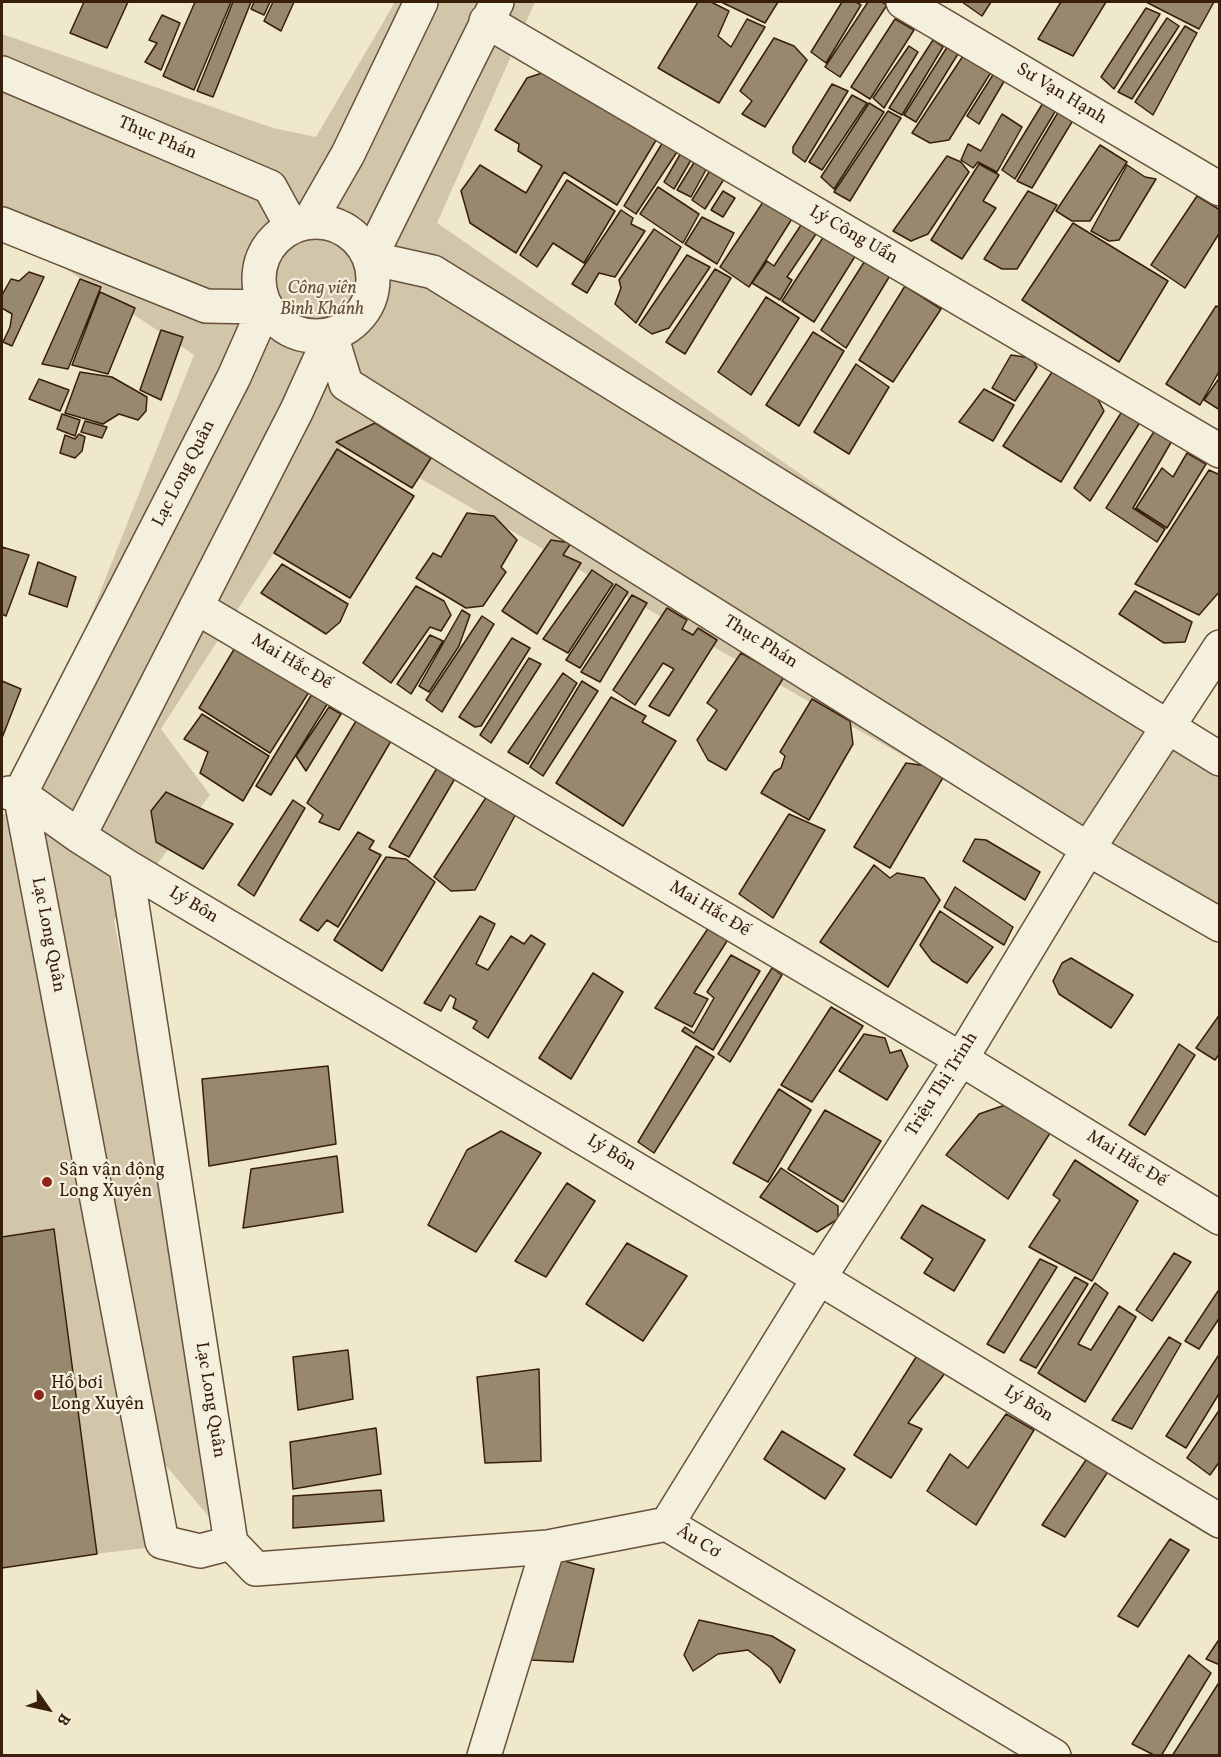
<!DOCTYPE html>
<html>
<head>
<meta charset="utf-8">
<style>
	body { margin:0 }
	#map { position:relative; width:1221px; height:1757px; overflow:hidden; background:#f0e8ca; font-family:Vollkorn,serif }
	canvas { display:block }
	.frame { position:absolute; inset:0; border:3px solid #391f0b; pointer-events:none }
	.north { position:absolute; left:18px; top:1679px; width:60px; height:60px; -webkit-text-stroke:4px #f5f0dd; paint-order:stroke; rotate:124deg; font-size:16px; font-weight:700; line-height:24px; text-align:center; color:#391f0b }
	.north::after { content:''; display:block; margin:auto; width:21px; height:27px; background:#391f0b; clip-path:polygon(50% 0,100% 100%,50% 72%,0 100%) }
</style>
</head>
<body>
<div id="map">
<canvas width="1221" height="1757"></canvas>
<div class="frame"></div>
<div class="north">B</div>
</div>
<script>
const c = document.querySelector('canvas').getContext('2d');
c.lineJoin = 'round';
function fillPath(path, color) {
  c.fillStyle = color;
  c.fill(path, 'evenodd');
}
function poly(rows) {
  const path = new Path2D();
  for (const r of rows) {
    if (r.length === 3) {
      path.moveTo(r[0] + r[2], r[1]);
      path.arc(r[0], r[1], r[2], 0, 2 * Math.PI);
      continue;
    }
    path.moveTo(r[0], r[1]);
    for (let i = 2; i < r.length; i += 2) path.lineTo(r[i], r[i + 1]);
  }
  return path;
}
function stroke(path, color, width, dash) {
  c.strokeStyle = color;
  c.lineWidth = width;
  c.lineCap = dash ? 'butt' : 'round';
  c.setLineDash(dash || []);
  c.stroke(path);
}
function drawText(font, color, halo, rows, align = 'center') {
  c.font = font + ' Vollkorn,serif';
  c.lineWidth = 4.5;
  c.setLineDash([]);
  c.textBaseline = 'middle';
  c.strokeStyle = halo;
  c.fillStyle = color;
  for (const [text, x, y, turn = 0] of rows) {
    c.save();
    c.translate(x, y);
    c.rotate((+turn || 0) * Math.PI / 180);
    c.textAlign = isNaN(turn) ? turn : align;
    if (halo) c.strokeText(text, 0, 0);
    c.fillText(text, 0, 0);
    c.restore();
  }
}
fillPath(poly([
	[395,2,535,2,437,223,1167,727,1219,759,1219,937,348,437,161,729,210,795,114,920,231,1543,162,1461,154,1547,2,1565,2,814,24,817,20,794,194,355,2,226,2,34,273,128,316,137]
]), '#d1c6aa');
const building = poly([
	[84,2,128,2,107,48,70,33,84,2],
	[195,2,231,2,194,90,163,76,195,2],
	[233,2,251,2,213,97,197,91,233,2],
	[254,2,270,2,264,15,251,9,254,2],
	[273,2,294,2,281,31,264,21,273,2],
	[698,2,711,2,729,11,718,36,731,47,747,19,765,27,719,103,658,68,698,2],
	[721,2,778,2,765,23,721,2],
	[842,2,856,2,861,5,826,63,811,52,842,2],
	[868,2,882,2,887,5,840,77,825,67,868,2],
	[962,2,991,2,982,16,962,2],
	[1061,2,1106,2,1073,56,1038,39,1061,2],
	[1146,2,1214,2,1199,29,1146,2],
	[1146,8,1160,14,1114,89,1101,77,1146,8],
	[162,15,180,23,161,70,145,62,157,43,149,40,162,15],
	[1167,18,1179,26,1132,99,1118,92,1167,18],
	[895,19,914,30,870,99,851,87,895,19],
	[1185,26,1197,33,1153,115,1135,102,1185,26],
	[774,38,794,46,807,60,765,127,742,114,752,101,740,91,774,38],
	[933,40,943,47,902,115,889,108,933,40],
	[951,41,961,49,916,122,904,115,951,41],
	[909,46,918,52,884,108,873,98,909,46],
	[965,53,993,69,949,140,930,143,912,133,965,53],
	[996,70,1006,78,979,124,967,116,996,70],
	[548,71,658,137,617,205,564,172,516,253,470,223,461,191,480,165,526,193,542,166,518,151,519,144,495,130,527,78,548,71],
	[832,84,848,91,805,162,793,153,793,147,832,84],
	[852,95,867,103,822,170,809,162,852,95],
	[1046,98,1059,105,1015,179,1002,170,1046,98],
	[869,103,884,112,834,189,821,177,869,103],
	[1060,109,1075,117,1032,188,1017,181,1060,109],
	[888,111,901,118,850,201,834,192,888,111],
	[1002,114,1022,127,997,172,978,162,973,168,961,160,968,144,981,151,1002,114],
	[663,142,679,149,636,214,624,206,663,142],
	[1100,145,1127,162,1090,221,1072,221,1056,211,1100,145],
	[685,146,697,150,674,189,664,182,685,146],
	[947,156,961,162,969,172,928,234,911,241,893,231,947,156],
	[717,159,731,168,705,209,692,200,717,159],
	[695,161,707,168,691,197,677,190,695,161],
	[979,164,999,175,983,201,996,208,962,259,931,240,979,164],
	[1127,165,1145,177,1156,179,1119,240,1109,241,1091,231,1127,165],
	[567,180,615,211,584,263,553,243,537,267,520,255,567,180],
	[658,187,699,214,683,243,640,214,658,187],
	[723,191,735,198,723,217,711,210,723,191],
	[1028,191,1057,205,1017,269,1002,269,984,259,1028,191],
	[1197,196,1220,210,1220,232,1185,288,1151,265,1197,196],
	[765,199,795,214,749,287,720,267,765,199],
	[621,210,633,218,631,224,645,231,615,277,599,273,587,293,572,284,621,210],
	[702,217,734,233,717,264,685,244,702,217],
	[803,222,818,231,787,277,792,280,780,300,752,283,767,261,774,266,803,222],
	[1073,223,1168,281,1119,362,1022,300,1073,223],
	[654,229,681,247,636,323,615,304,621,288,619,280,654,229],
	[826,233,859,250,814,322,782,301,826,233],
	[687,255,710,267,669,328,652,334,639,325,687,255],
	[868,256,894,269,846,348,821,330,868,256],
	[715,269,731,278,685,354,666,342,715,269],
	[29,272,44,277,12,346,3,342,10,327,12,314,2,308,2,295,11,279,19,281,29,272],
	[80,279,101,287,68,369,42,364,80,279],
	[905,286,941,309,893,382,859,360,905,286],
	[100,292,135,308,108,374,72,365,100,292],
	[766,297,799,318,751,395,718,372,766,297],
	[1216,306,1220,308,1220,370,1200,405,1166,384,1216,306],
	[161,330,183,337,161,400,140,390,161,330],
	[813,332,844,351,799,426,766,405,813,332],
	[1011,355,1031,358,1037,367,1015,401,992,388,1011,355],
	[856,364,889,387,849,454,814,432,856,364],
	[1056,366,1092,388,1104,411,1061,482,1003,446,1056,366],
	[80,372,112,377,147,397,146,411,138,420,119,414,103,424,65,413,80,372],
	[1220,377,1220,410,1204,400,1220,377],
	[39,379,69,390,60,411,29,399,39,379],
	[984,389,1014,405,993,441,959,422,984,389],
	[1126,405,1144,416,1090,501,1074,488,1126,405],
	[62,414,80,420,75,436,57,429,62,414],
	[85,421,107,427,102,438,81,432,85,421],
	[375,423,431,458,412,488,336,442,375,423],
	[1155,430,1173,439,1133,508,1165,529,1157,542,1106,508,1155,430],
	[79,434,85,437,82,451,75,458,60,453,65,435,75,439,79,434],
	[337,449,414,496,350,598,274,553,337,449],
	[1187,453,1206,464,1167,528,1136,508,1162,468,1173,477,1187,453],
	[1209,470,1220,475,1220,591,1199,615,1135,584,1209,470],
	[467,513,494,516,517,540,501,567,506,572,483,606,466,608,416,578,433,553,441,557,467,513],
	[551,540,571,543,563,555,581,563,537,634,502,611,551,540],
	[2,547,29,555,6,616,2,614,2,547],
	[38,562,76,577,67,607,29,594,38,562],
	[282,564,348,604,340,622,326,634,261,593,282,564],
	[592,570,613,584,568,653,543,639,592,570],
	[616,584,628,592,580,668,566,660,616,584],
	[416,586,444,601,451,615,441,631,430,627,391,683,363,663,416,586],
	[1135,591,1192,622,1185,642,1164,643,1119,614,1135,591],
	[632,595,647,603,600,682,581,672,632,595],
	[667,608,687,620,682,629,693,635,698,628,717,640,669,716,649,706,674,669,663,663,635,705,613,690,667,608],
	[462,610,470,615,459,646,429,692,419,686,462,610],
	[482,616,494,624,442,712,426,700,482,616],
	[430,635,443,641,411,694,397,684,430,635],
	[512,638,530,648,481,726,475,727,459,717,512,638],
	[236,646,311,689,270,753,199,708,236,646],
	[741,653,784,677,726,770,708,760,697,740,717,710,707,703,741,653],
	[529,658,541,664,491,743,480,735,529,658],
	[563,673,577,683,528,764,508,752,563,673],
	[2,681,21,689,2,738,2,681],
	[582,681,598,691,543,776,530,767,582,681],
	[315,689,331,698,271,795,256,786,315,689],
	[611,697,646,716,642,722,676,741,623,826,556,783,611,697],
	[812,699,850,721,853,744,809,820,761,793,774,772,781,768,785,756,780,752,812,699],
	[329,707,341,714,306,771,296,756,329,707],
	[202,714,269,756,243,801,200,773,208,752,184,739,202,714],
	[356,721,391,741,339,830,319,822,323,815,307,803,356,721],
	[442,760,460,770,409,857,389,847,442,760],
	[906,763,948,769,890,868,854,847,906,763],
	[166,792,233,824,203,869,156,842,151,811,166,792],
	[489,793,518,810,475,890,451,891,434,877,489,793],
	[293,800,305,808,254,896,238,885,293,800],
	[789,814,825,830,773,918,739,894,789,814],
	[358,832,374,841,369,849,381,855,338,927,327,920,318,931,300,920,358,832],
	[975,839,986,840,1040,872,1025,900,963,861,975,839],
	[386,857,406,859,435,882,382,971,334,940,386,857],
	[874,865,890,878,897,873,924,878,940,900,888,987,820,942,874,865],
	[955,887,1013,927,1004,945,944,907,955,887],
	[940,911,993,947,967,983,932,961,920,945,940,911],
	[480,916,495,924,476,964,488,970,511,936,524,944,531,935,545,944,488,1038,473,1028,477,1021,453,1008,456,999,450,995,441,1011,424,1003,480,916],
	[709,927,723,928,727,941,694,993,708,999,692,1027,655,1008,709,927],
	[731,955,760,971,713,1050,682,1031,685,1027,694,1033,714,998,707,992,731,955],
	[1071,958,1133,995,1111,1028,1059,994,1053,981,1062,963,1071,958],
	[772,968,782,975,730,1062,718,1054,772,968],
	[593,973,623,992,571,1079,539,1058,593,973],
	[831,1007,863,1026,812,1102,781,1085,831,1007],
	[1220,1014,1220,1053,1215,1060,1196,1048,1220,1014],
	[864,1034,885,1038,890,1053,901,1050,908,1066,887,1100,839,1071,864,1034],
	[1179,1044,1195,1055,1145,1135,1129,1125,1179,1044],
	[696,1046,714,1057,654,1153,638,1142,696,1046],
	[328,1066,336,1144,209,1166,202,1079,328,1066],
	[779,1089,811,1110,768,1182,733,1163,779,1089],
	[1008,1104,1052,1130,1008,1199,946,1155,979,1114,1008,1104],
	[825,1110,881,1141,843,1202,788,1169,825,1110],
	[501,1131,541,1153,476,1252,428,1225,467,1150,501,1131],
	[337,1156,343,1212,243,1228,251,1169,337,1156],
	[1075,1160,1138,1201,1092,1281,1029,1247,1060,1200,1053,1195,1075,1160],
	[781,1168,838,1206,838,1219,817,1232,760,1197,781,1168],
	[567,1183,595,1201,546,1277,515,1261,567,1183],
	[922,1205,985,1240,954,1291,924,1273,933,1259,901,1238,922,1205],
	[54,1229,97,1554,2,1568,2,1237,54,1229],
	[627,1243,687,1276,643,1341,586,1304,627,1243],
	[1174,1253,1191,1262,1152,1321,1136,1310,1174,1253],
	[1040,1259,1057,1267,1004,1353,987,1344,1040,1259],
	[1075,1277,1088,1284,1036,1368,1020,1360,1075,1277],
	[1095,1283,1108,1293,1078,1344,1091,1350,1119,1306,1136,1317,1085,1402,1038,1373,1095,1283],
	[1220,1288,1220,1317,1199,1349,1185,1341,1220,1288],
	[1169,1337,1181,1344,1132,1429,1112,1420,1169,1337],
	[348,1350,353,1399,298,1410,293,1357,348,1350],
	[1220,1353,1220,1392,1186,1448,1166,1436,1220,1353],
	[918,1354,945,1373,908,1423,922,1429,891,1478,854,1455,918,1354],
	[539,1369,541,1461,485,1463,477,1377,539,1369],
	[1220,1409,1220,1461,1210,1475,1187,1458,1220,1409],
	[1006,1414,1034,1430,976,1525,927,1491,950,1454,968,1468,1006,1414],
	[376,1428,381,1474,293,1489,290,1442,376,1428],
	[782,1431,845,1469,825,1499,764,1459,782,1431],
	[1088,1457,1109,1470,1065,1537,1042,1525,1088,1457],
	[381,1490,384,1521,293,1528,293,1496,381,1490],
	[1170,1539,1189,1550,1138,1627,1118,1616,1170,1539],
	[557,1559,594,1569,573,1662,530,1660,557,1559],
	[699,1620,772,1636,795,1650,780,1683,771,1668,748,1650,718,1654,693,1671,684,1655,699,1620],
	[1220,1638,1220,1665,1206,1659,1220,1638],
	[1189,1655,1211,1673,1161,1756,1156,1756,1132,1744,1189,1655],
	[1220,1681,1219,1756,1172,1756,1220,1681]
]);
fillPath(building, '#98886e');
stroke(building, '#391f0b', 1.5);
const minor = poly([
	[497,2,370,258,433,272,1220,759],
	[903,2,1220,189],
	[486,21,1220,451],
	[2,73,270,187,292,227],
	[316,279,57],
	[309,222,348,154,421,2],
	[2,224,206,306,265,307,234,377,20,794,162,1542,200,1551,231,1543],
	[331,335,346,384,1088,849,1220,925],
	[196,607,961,1059,1220,1218],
	[9,793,20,794,79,836,126,866,819,1278,1220,1521],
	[79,836,297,410,331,335],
	[126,866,231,1543,256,1569,548,1547,667,1524,1054,1756],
	[667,1524,819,1278,961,1059,1088,849,1220,647],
	[484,1756,548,1547]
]);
stroke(minor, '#67513b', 36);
stroke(minor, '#f5f0dd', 33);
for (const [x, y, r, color] of [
	[47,1182,6,"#8f2418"],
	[39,1395,6,"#8f2418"]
]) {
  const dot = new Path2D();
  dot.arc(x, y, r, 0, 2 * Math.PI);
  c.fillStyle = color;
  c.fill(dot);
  stroke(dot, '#f5f0dd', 2);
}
drawText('18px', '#391f0b', '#f5f0dd', [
	["Sư Vạn Hạnh",1061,95,31],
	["Thục Phán",157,139,23],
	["Lý Công Uẩn",853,236,30],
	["Lạc Long Quân",185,474,-63],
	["Thục Phán",760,643,32],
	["Mai Hắc Đế",291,663,31],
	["Lý Bôn",193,906,31],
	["Mai Hắc Đế",709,910,31],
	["Lạc Long Quân",47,935,79],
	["Triệu Thị Trinh",943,1085,-58],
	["Lý Bôn",611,1154,31],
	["Mai Hắc Đế",1126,1160,32],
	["Lạc Long Quân",209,1400,81],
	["Lý Bôn",1028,1405,31],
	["Âu Cơ",698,1543,31]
]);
drawText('italic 18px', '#67513b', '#f5f0dd', [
	["Công viên",322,290],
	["Bình Khánh",322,311]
]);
drawText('18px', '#391f0b', '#f5f0dd', [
	["Sân vận động",59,1172],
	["Long Xuyên",59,1193],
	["Hồ bơi",51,1385],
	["Long Xuyên",51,1406]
], 'left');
</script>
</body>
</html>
